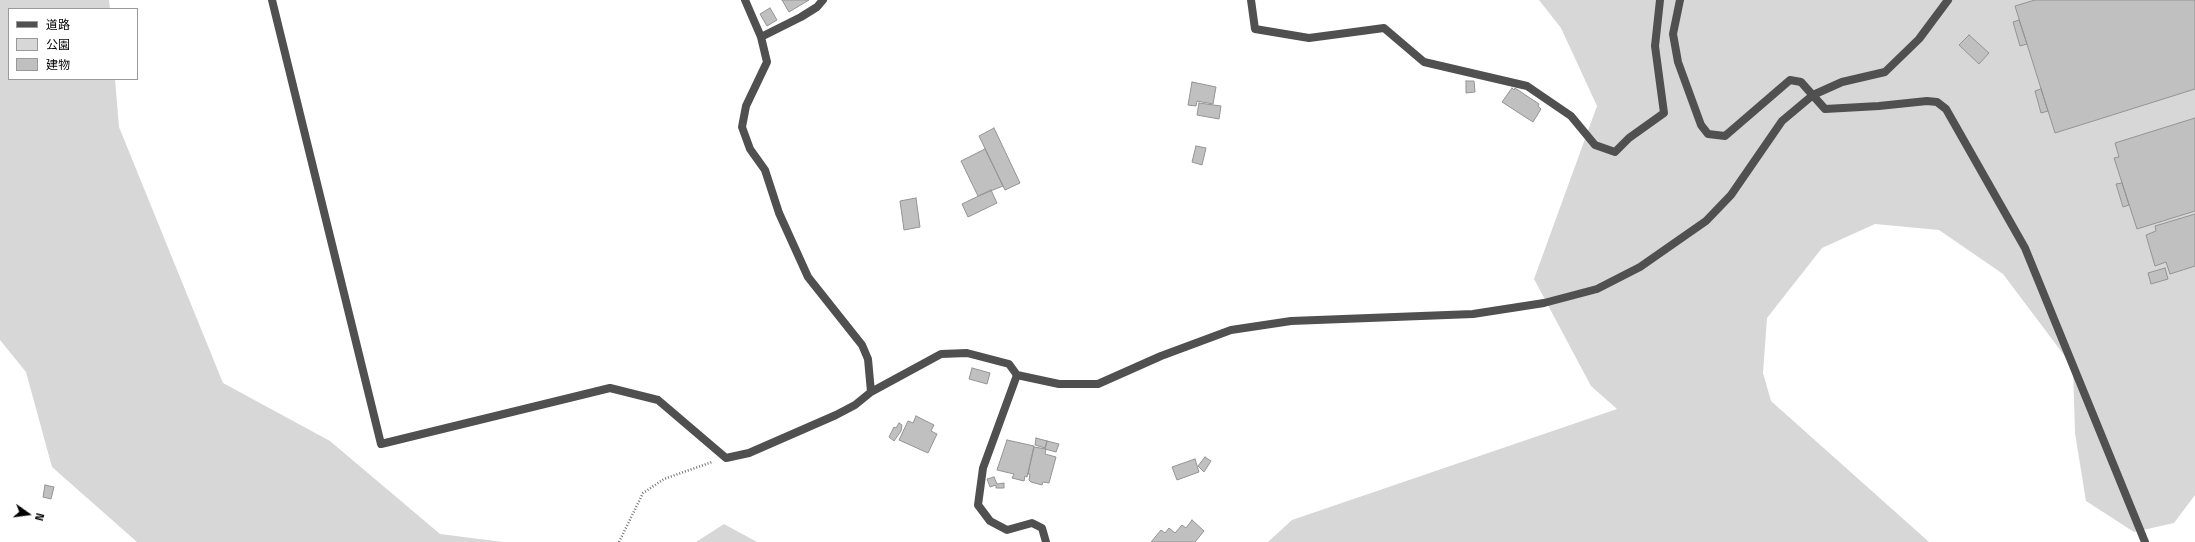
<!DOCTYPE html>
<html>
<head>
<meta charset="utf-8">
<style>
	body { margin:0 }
	#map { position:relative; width:2195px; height:542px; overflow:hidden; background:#fff; font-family:"Titillium Web","Noto Sans JP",sans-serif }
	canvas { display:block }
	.legend { position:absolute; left:8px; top:8px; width:130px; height:72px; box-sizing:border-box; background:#fff; border:1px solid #999; margin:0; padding:5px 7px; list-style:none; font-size:12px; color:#000 }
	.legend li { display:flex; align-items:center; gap:8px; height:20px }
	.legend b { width:20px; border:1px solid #999 }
	.north { position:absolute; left:8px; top:494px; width:40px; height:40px; -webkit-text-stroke:3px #fff; paint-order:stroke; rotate:104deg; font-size:11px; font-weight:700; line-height:16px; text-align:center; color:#000 }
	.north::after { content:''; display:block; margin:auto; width:14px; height:18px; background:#000; clip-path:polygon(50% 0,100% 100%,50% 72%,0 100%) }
</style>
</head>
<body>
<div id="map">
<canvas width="2195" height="542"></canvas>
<ul class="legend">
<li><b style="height:5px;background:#505050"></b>道路</li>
<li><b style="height:11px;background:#d7d7d7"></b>公園</li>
<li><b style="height:11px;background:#c0c0c0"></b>建物</li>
</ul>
<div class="north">N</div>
</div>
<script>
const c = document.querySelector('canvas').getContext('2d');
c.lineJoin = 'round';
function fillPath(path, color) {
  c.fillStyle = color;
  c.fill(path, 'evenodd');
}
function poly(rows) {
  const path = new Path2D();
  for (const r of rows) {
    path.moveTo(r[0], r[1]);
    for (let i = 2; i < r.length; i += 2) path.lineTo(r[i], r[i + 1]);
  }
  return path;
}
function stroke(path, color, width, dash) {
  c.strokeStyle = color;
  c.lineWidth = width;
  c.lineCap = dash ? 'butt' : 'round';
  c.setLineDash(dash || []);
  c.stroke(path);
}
fillPath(poly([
	[0,0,109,0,110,9,9,9,9,79,115,79,119,127,223,383,330,441,440,534,503,542,137,542,52,467,26,372,0,340],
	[1539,0,2195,0,2195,495,2174,523,2134,532,2086,501,2075,433,2073,367,2003,274,1939,230,1875,224,1822,248,1767,318,1763,373,1771,401,1929,542,1268,542,1292,520,1617,409,1591,386,1534,279,1597,106,1561,28],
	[724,524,757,542,696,542]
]), '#d7d7d7');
const building = poly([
	[782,0,809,0,789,12,782,0],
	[2035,0,2195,0,2195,89,2055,133,2015,6,2035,0],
	[770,8,777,20,767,26,760,14,770,8],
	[2019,20,2027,44,2020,46,2013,22,2019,20],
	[1969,35,1989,53,1979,64,1959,45,1969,35],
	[1466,81,1474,81,1475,92,1466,93,1466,81],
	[1192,82,1216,87,1213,104,1197,101,1196,106,1188,105,1192,82],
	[1512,88,1514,90,1515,88,1539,104,1538,106,1541,109,1533,122,1502,102,1512,88],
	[2041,89,2048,111,2041,113,2035,91,2041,89],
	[1199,103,1221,106,1219,119,1197,115,1199,103],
	[2195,118,2195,211,2137,229,2114,158,2119,157,2115,143,2195,118],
	[994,128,1020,183,1005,190,979,136,994,128],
	[1196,146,1206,148,1202,165,1192,162,1196,146],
	[985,149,1003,186,978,196,961,161,985,149],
	[2122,183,2129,205,2123,207,2116,184,2122,183],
	[991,190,997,203,968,217,962,204,991,190],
	[916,198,920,227,904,230,900,201,916,198],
	[2195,214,2195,266,2170,274,2166,262,2155,266,2146,235,2156,231,2155,226,2195,214],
	[2165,268,2168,279,2151,284,2148,273,2165,268],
	[972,368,990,373,987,384,969,379,972,368],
	[916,416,934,425,931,431,937,434,928,453,899,440,908,421,913,423,916,416],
	[899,423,902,425,901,431,894,441,889,437,894,427,896,428,899,423],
	[1036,438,1047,441,1045,448,1035,445,1036,438],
	[1007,440,1034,446,1027,477,1025,476,1024,481,1012,478,1014,474,997,470,1007,440],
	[1047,441,1059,444,1056,452,1045,449,1047,441],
	[1034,447,1046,449,1045,454,1056,457,1049,483,1043,482,1042,485,1031,482,1029,480,1030,474,1028,474,1034,447],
	[1205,457,1211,461,1204,472,1198,466,1205,457],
	[1195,459,1199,472,1177,480,1172,467,1195,459],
	[994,477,997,484,1004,483,1004,488,996,488,996,485,990,487,987,479,994,477],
	[45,485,54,487,51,499,43,497,45,485],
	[1192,520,1204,531,1195,542,1151,542,1161,530,1165,533,1169,528,1175,533,1182,525,1186,528,1192,520]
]);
fillPath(building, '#c0c0c0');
stroke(building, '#949494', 1);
stroke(poly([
	[619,542,643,493,664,479,712,462]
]), '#727272', 2.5, [1, 2]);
stroke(poly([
	[1017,375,983,468,978,505,990,521,1007,530,1032,523,1042,528,1046,542]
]), '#505050', 8);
stroke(poly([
	[272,0,381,444,610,388,658,400,726,458,749,453,836,415,855,405,871,392,941,354,967,353,1009,364,1017,375,1059,384,1098,384,1161,356,1231,330,1291,321,1473,314,1544,303,1597,289,1640,267,1706,221,1731,195,1782,121,1813,95,1842,82,1885,72,1919,39,1948,0],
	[745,0,761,37,767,62,746,106,742,127,750,149,765,170,779,213,808,277,862,345,868,359,871,392],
	[1251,0,1255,29,1309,38,1384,28,1424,62,1527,86,1571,116,1595,145,1615,152,1629,138,1664,113,1655,46,1660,0],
	[1680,0,1673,34,1678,62,1701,125,1708,134,1725,136,1790,80,1801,82,1825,109,1879,106,1927,101,1937,102,1946,109,2025,248,2145,542],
	[761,37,801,17,817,7,823,0]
]), '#505050', 8);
</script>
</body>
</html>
